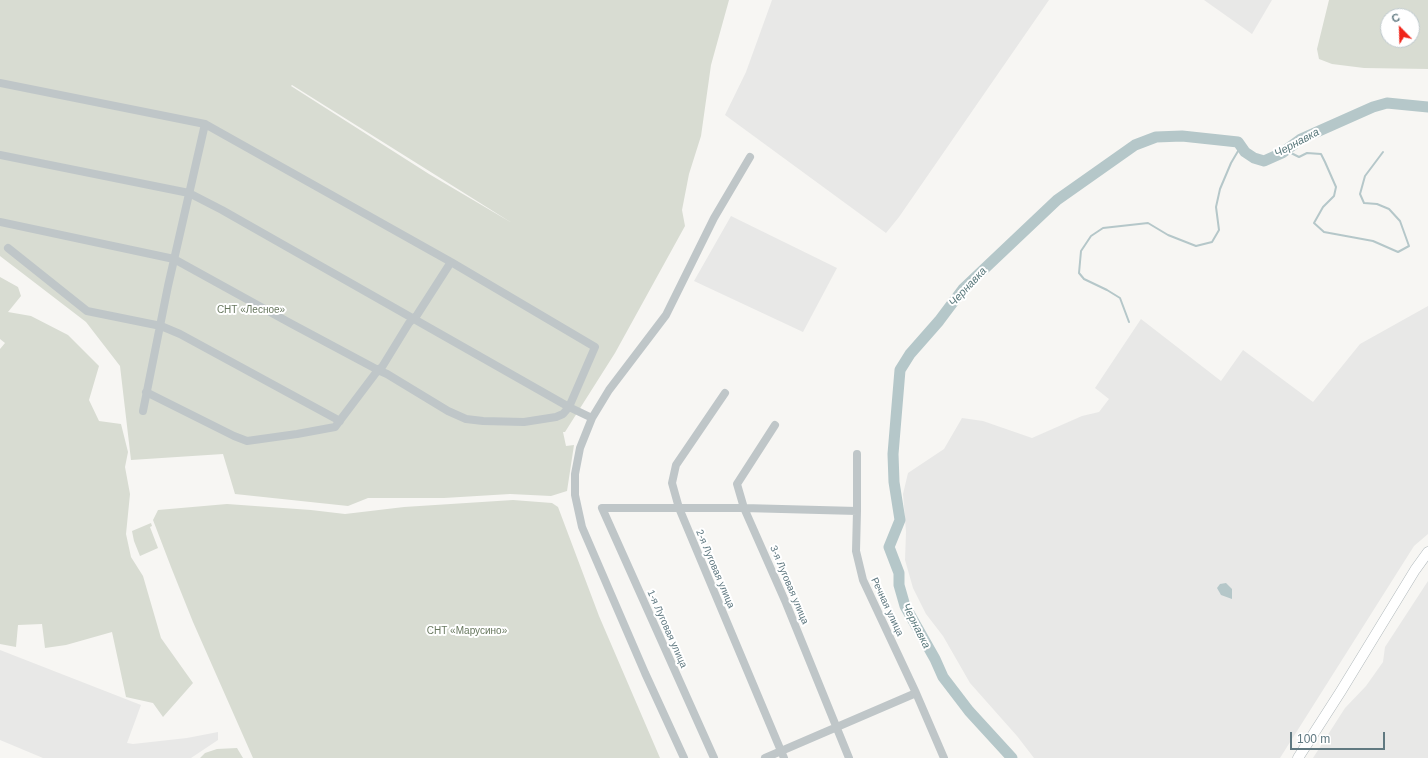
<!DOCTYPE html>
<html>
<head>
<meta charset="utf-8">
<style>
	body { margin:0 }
	#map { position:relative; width:1428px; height:758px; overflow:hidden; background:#f7f6f3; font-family:Arial,sans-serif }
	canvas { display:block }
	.north { position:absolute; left:1380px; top:8px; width:40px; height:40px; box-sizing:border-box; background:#fff; border:1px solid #bfc9cd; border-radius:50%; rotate:337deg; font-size:11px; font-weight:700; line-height:16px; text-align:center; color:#607981 }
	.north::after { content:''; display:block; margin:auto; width:14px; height:18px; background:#f0251a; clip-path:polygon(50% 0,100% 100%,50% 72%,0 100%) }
	.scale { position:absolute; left:1290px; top:732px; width:95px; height:18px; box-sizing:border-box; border:2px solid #607981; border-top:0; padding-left:5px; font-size:12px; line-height:14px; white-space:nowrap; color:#607981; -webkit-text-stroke:3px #fff; paint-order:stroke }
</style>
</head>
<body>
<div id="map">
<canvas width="1428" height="758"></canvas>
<div class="north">С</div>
<div class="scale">100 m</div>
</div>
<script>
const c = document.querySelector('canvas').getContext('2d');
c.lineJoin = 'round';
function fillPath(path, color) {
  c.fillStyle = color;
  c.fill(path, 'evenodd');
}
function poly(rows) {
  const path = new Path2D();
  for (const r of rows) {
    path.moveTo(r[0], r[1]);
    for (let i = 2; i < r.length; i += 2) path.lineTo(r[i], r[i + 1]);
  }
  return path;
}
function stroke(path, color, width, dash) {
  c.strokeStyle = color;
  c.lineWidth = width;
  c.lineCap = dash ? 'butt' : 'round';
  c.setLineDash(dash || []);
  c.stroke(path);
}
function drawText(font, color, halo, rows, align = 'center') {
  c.font = font + ' Arial,sans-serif';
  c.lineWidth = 4;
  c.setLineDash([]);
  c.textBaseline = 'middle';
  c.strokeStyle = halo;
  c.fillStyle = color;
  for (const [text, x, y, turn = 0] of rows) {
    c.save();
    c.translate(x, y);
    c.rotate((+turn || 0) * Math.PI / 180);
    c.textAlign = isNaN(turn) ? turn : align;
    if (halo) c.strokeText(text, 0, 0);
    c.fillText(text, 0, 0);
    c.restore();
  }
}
fillPath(poly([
	[772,0,1049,0,899,217,886,233,725,115,746,72],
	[1204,0,1272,0,1252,34],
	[731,216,837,268,803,332,694,281],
	[1428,306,1428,534,1414,546,1280,758,1034,758,1017,736,970,683,943,636,926,614,913,588,905,560,906,532,903,494,908,473,944,449,962,418,983,421,1032,438,1082,416,1099,412,1109,399,1095,388,1141,319,1221,381,1243,350,1313,402,1360,344],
	[1428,581,1428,758,1313,758,1345,708,1366,686,1383,662,1385,647],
	[0,650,141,705,127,743,133,744,187,738,218,732,218,740,191,758,43,758,0,740]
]), '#e8e8e7');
fillPath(poly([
	[0,0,729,0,711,65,701,136,689,174,682,210,685,226,615,353,565,432,563,432,566,446,574,445,567,491,551,496,510,494,444,498,368,498,348,506,235,494,223,454,131,460,120,366,86,322,0,256],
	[291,86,292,85,512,223,429,174],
	[1329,0,1428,0,1428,69,1364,68,1332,64,1319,59,1317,49],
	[1388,16,1412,16,1412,40,1388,40],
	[0,277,18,287,21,296,8,312,31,316,68,335,99,366,89,400,99,421,121,424,128,452,125,467,130,494,126,534,131,557,143,576,161,638,193,683,163,717,153,703,126,697,112,632,66,645,45,648,42,624,18,625,16,647,0,644,0,349,5,343,0,339],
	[513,500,552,503,558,507,599,616,660,758,253,758,193,622,171,567,153,520,158,510,227,504,311,510,345,514,404,507],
	[151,523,152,526,150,527,158,548,140,556,134,541,132,531],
	[237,748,243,758,200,758,205,753,217,749]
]), '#d8dcd2');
fillPath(poly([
	[1226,583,1232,589,1232,599,1221,595,1217,588,1220,584]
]), '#b5c7c9');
stroke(poly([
	[1285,150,1299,157,1307,153,1321,154,1325,162,1336,187,1334,196,1323,207,1314,223,1324,232,1373,241,1398,252,1409,246,1400,221,1389,209,1377,204,1364,203,1360,194,1365,176,1383,152],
	[1129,322,1120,298,1107,290,1084,279,1079,273,1081,251,1091,236,1103,228,1148,223,1168,235,1196,246,1212,242,1219,230,1216,207,1220,189,1231,163,1241,146]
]), '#b5c7c9', 2);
stroke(poly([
	[1012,758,969,711,943,677,935,659,905,606,899,585,899,573,889,547,900,520,894,482,893,454,900,370,910,354,939,321,963,289,1057,200,1135,145,1156,137,1182,136,1238,142,1245,152,1254,158,1264,161,1282,153,1301,139,1373,107,1387,103,1428,107]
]), '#b5c7c9', 11);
const major = poly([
	[1298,758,1341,691,1415,570,1428,552]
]);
stroke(major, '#b0b8bb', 11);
stroke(poly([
	[0,83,205,124,451,262],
	[0,155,189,193,222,210,569,407,592,418],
	[0,222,174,259,290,323,378,370,387,374,448,411,466,419,483,421,524,422,556,417,563,414,569,407,595,347,451,262,417,315,409,323,382,367,378,370,335,427,297,434,247,441,234,436,146,392],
	[8,248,87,311,161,326,180,334,340,421],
	[725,393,676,465,672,483,679,508,784,758],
	[143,411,168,286,205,124],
	[775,425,737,484,744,508,786,603,849,758],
	[857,454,857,511,856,551,863,580,916,693,944,758],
	[684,758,645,673,582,527,575,495,575,474,580,448,592,418,609,390,666,315,714,218,750,157],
	[714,758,602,508,744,508,857,511],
	[765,758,916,693]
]), '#bfc6c8', 8);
stroke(major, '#fff', 10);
drawText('10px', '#68785f', '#fff', [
	["СНТ «Лесное»",251,310],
	["СНТ «Марусино»",467,631]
]);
drawText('10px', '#607981', '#fff', [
	["2-я Луговая улица",715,569,67],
	["3-я Луговая улица",789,585,67],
	["Речная улица",887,607,65],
	["1-я Луговая улица",667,629,66]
]);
drawText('italic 11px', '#5a797c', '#fff', [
	["Чернавка",1297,143,-28],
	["Чернавка",968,287,-47],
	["Чернавка",916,626,63]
]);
</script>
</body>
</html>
